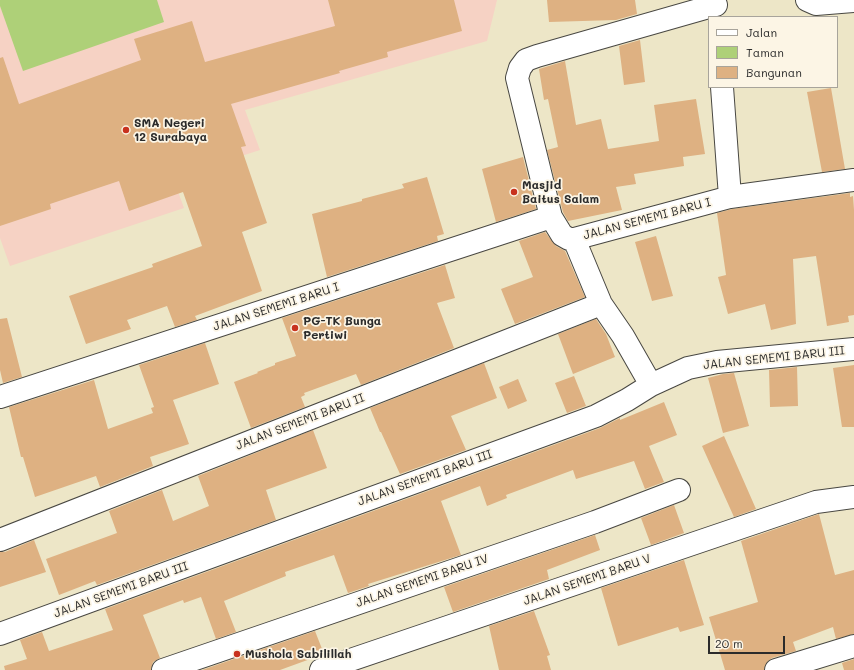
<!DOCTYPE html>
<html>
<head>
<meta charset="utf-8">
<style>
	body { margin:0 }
	#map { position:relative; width:854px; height:670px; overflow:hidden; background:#ede6c7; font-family:Mali,sans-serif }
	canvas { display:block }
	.legend { position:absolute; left:708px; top:16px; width:130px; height:72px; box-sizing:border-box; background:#fcf5e5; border:1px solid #a8a49b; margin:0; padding:5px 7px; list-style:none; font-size:12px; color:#2b2b2b }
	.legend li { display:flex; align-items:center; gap:8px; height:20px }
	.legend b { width:20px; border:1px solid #a8a49b }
	.scale { position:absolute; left:708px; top:636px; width:77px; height:18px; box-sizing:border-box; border:2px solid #2b2b2b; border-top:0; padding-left:5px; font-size:12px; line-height:14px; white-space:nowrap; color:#2b2b2b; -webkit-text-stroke:3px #fcf5e5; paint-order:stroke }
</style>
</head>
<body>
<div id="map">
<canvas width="854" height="670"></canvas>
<ul class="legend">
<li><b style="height:5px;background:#fff"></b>Jalan</li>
<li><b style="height:11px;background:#aed078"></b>Taman</li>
<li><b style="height:11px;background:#deb182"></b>Bangunan</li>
</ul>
<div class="scale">20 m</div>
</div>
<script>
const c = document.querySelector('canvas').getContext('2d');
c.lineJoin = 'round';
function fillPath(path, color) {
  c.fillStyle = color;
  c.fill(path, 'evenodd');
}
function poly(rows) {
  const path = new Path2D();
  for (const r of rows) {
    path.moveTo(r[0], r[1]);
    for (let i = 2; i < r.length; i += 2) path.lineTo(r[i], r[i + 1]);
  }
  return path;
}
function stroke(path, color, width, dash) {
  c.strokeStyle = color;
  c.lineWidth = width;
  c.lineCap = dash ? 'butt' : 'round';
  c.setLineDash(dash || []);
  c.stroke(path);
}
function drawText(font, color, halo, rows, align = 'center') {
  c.font = font + ' Mali,sans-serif';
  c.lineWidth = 3.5;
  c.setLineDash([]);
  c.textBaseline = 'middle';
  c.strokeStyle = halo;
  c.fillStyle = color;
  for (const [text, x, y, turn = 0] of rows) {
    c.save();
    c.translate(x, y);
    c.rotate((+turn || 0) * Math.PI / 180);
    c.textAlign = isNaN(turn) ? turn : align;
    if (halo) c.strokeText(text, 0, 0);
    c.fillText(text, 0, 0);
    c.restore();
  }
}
fillPath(poly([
	[0,0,497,0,487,41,245,110,260,150,173,178,184,208,10,266,0,238]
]), '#f6d2c4');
fillPath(poly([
	[0,0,157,0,164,22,23,71,0,6]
]), '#aed078');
fillPath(poly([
	[328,0,454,0,462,31,387,52,388,57,339,71,340,73,231,104,246,146,241,147,267,223,242,232,262,291,195,316,197,320,175,327,167,306,127,320,131,329,86,344,69,296,153,267,152,264,202,246,183,192,129,211,119,181,50,204,51,209,0,226,0,58,3,57,19,104,141,60,134,39,192,21,205,62,335,26],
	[547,0,635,0,637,14,616,20,549,22],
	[640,40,645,82,624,85,619,46],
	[565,61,576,125,601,119,608,149,659,141,654,105,696,99,705,154,683,157,684,166,634,174,636,184,616,187,622,210,568,221,563,212,547,150,558,147,548,99,544,100,539,69],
	[831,88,845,169,822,172,807,92],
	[523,157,536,209,496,222,482,169],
	[427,177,444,234,437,236,438,241,327,277,312,214,362,201,362,199,404,188,402,184],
	[850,193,850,197,853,196,854,210,854,315,848,316,849,322,827,326,816,256,793,259,796,324,771,330,765,304,728,314,718,277,726,275,717,213,732,209],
	[545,232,556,246,565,251,585,297,515,324,501,289,533,277,519,241],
	[656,236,673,296,652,301,635,242],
	[445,265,455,298,437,303,454,348,361,385,356,374,304,393,305,395,301,397,305,407,251,428,234,382,258,373,257,372,275,365,275,363,296,356,282,318],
	[7,318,22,377,3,383,0,370,0,319],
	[596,319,606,334,615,357,573,374,558,334],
	[205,343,219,384,173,400,189,444,150,457,153,466,100,487,96,476,35,497,23,457,21,457,9,407,94,380,108,429,153,413,151,408,154,407,139,365],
	[484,363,497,398,451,416,466,450,400,474,381,432,380,432,370,408],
	[854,365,854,427,842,427,833,368],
	[797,367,798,406,770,407,769,370],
	[734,373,749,426,723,433,708,378,723,374],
	[574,376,586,406,567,413,555,383],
	[518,379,527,401,508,409,499,387],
	[664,402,677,435,649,446,664,482,645,489,634,461,576,479,573,470,506,495,507,498,487,506,480,486,441,501,461,555,368,584,369,586,348,593,334,555,285,572,286,576,224,601,236,632,216,639,201,597,184,603,183,600,143,615,160,658,153,662,151,670,5,670,4,666,27,659,20,640,42,632,49,651,113,630,105,609,600,428,620,418,620,420],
	[313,430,327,468,266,490,276,520,97,585,95,581,59,595,46,559,117,533,109,511,162,490,173,521,209,506,198,476],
	[724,436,756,509,734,517,702,446],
	[674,505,684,533,651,545,641,518],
	[819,514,835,575,854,570,854,634,836,639,833,627,793,642,796,651,772,658,767,662,764,670,725,670,709,617,758,602,741,541],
	[595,535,600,550,547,570,549,579,453,612,444,587],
	[34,540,46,572,0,587,0,552,5,552],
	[684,560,704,625,680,632,678,627,618,646,601,588],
	[534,611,550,655,547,656,551,670,499,670,489,626],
	[315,631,324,654,280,670,202,670],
	[854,659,854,670,844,670,842,663]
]), '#deb182');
const minor = poly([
	[807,0,816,4,854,1],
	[716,5,537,56,526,60,520,68,517,78,551,217,562,235,569,239,574,239,730,197,854,180],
	[722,87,730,197],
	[574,239,601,304,623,336,651,385],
	[0,397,551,217],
	[0,540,601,304],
	[0,634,596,416,627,400,651,385,688,368,717,362,854,349],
	[163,670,595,522,679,490],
	[321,670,816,502,854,497],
	[776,670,854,646]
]);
stroke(minor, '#484742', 24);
stroke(minor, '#fff', 22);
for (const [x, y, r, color] of [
	[126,130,4,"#c8321e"],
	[514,192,4,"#c8321e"],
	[295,328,4,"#c8321e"],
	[237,654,4,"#c8321e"]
]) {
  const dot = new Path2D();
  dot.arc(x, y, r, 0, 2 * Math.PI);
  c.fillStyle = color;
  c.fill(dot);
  stroke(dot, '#fcf5e5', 1.5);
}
drawText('bold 12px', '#2b2b2b', '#fcf5e5', [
	["SMA Negeri",134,123],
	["12 Surabaya",134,137],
	["Masjid",522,185],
	["Baitus Salam",522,199],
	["PG-TK Bunga",303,321],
	["Pertiwi",303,335],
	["Mushola Sabilillah",245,654]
], 'left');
drawText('12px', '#2b2b2b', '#fcf5e5', [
	["JALAN SEMEMI BARU I",647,219,-15],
	["JALAN SEMEMI BARU I",276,307,-18],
	["JALAN SEMEMI BARU III",774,358,-6],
	["JALAN SEMEMI BARU II",300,422,-21],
	["JALAN SEMEMI BARU III",425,478,-20],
	["JALAN SEMEMI BARU V",587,580,-19],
	["JALAN SEMEMI BARU IV",422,581,-19],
	["JALAN SEMEMI BARU III",121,590,-20]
]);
</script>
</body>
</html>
